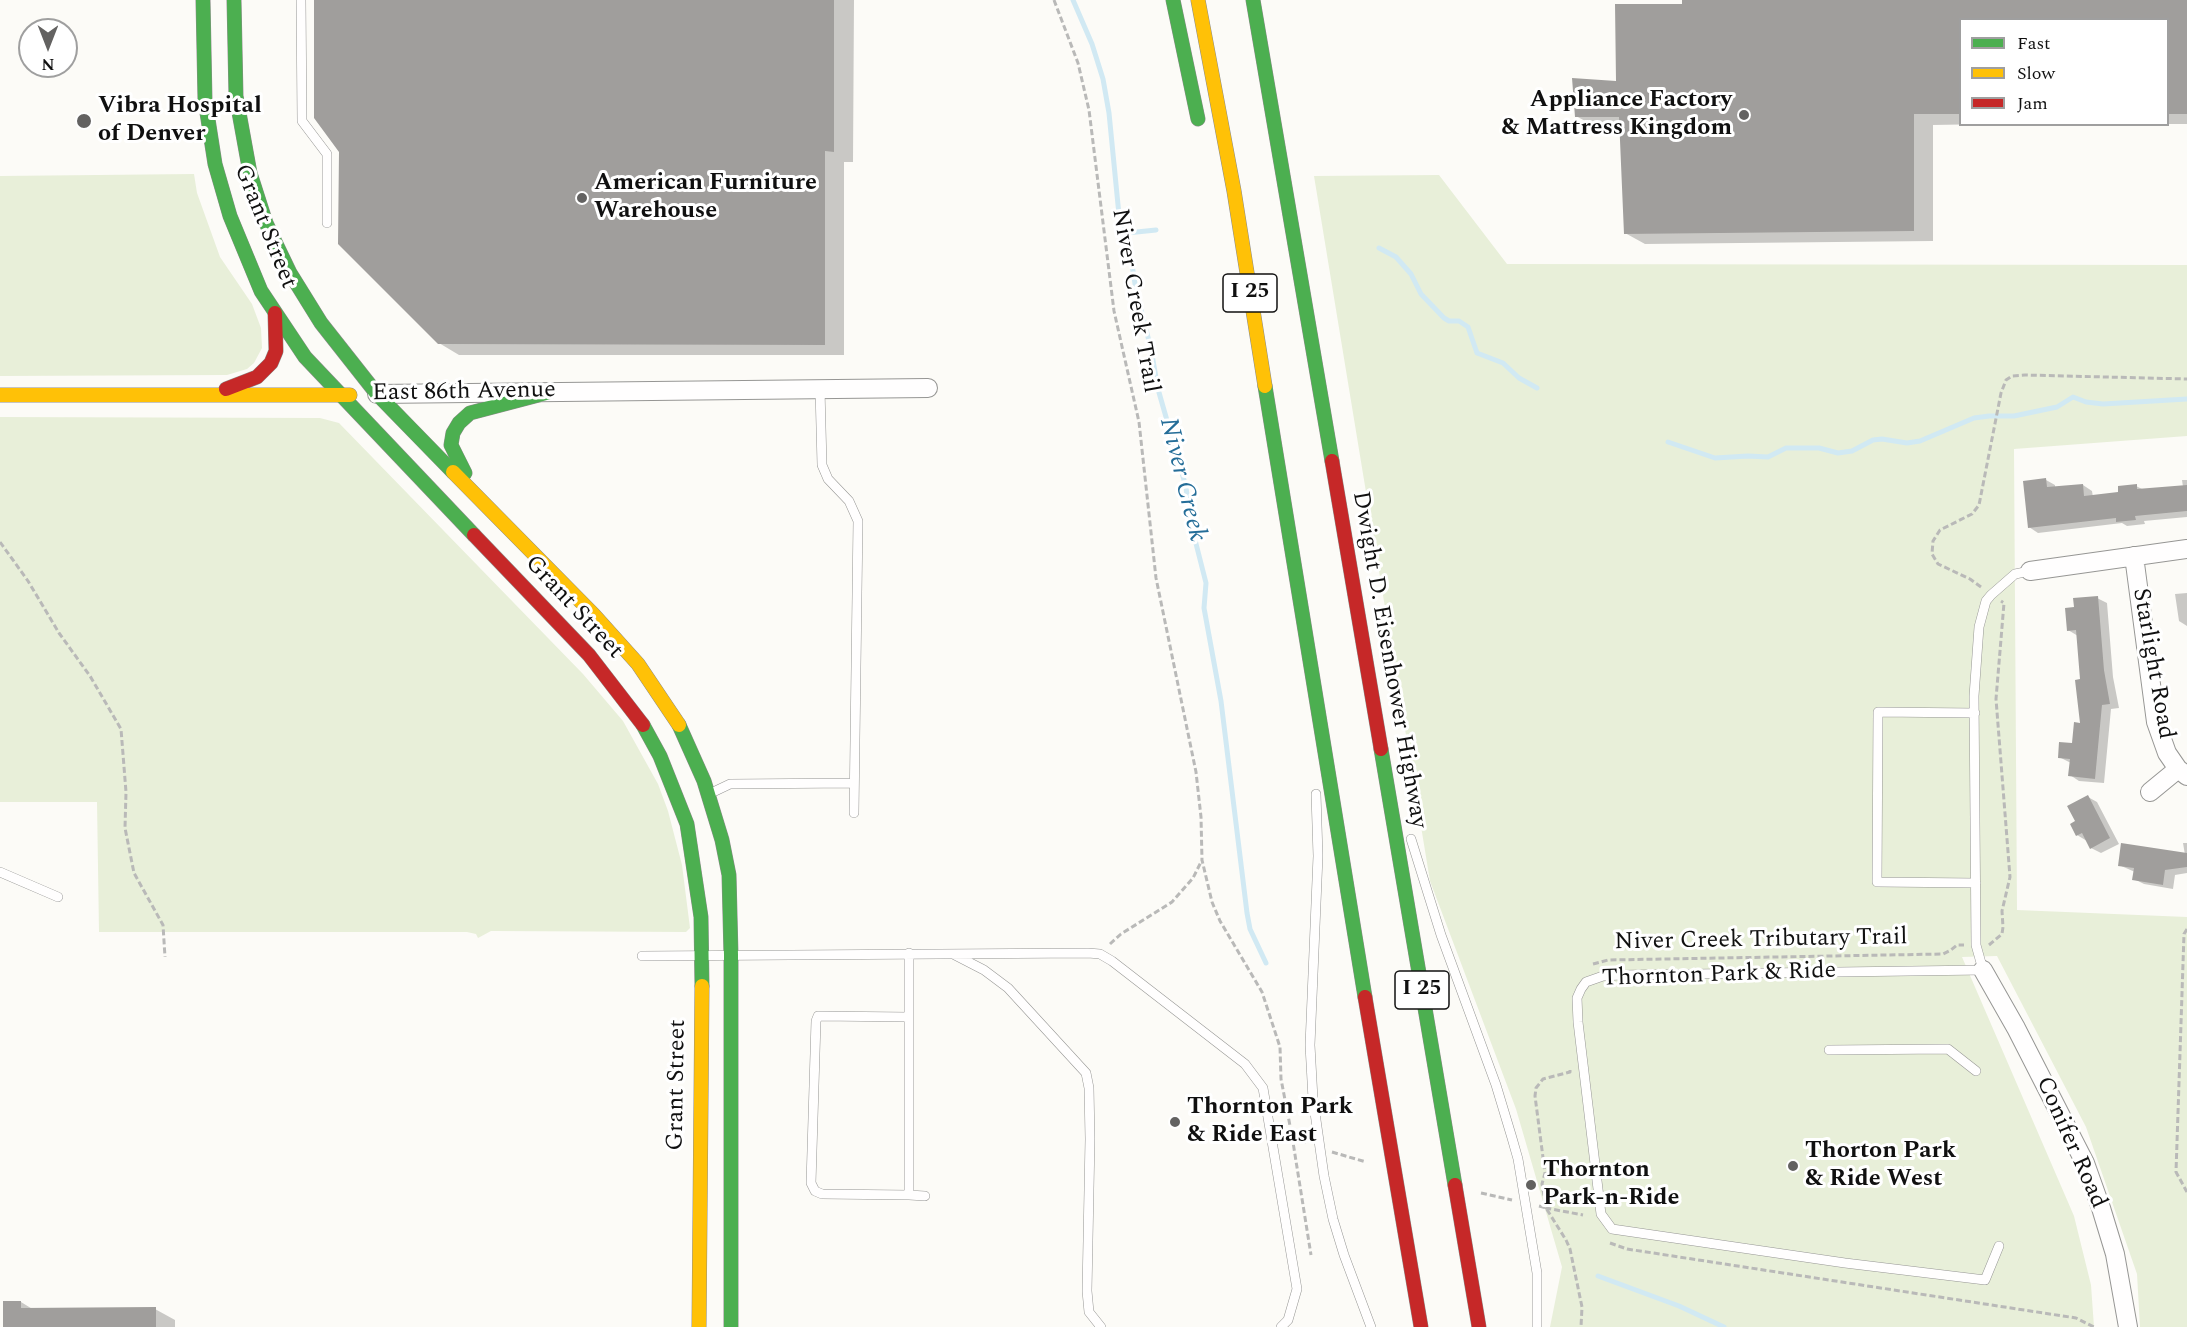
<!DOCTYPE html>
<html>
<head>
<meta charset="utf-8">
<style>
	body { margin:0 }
	#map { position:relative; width:2187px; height:1327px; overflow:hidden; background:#fcfbf7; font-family:Spectral,serif }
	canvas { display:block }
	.legend { position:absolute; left:1959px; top:18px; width:210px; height:108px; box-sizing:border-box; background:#fff; border:2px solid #9f9f9f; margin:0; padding:8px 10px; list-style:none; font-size:18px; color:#101010 }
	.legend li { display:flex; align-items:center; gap:12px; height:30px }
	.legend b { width:30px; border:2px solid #9f9f9f }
	.north { position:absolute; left:18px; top:18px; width:60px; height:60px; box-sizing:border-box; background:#fff; border:2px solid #9f9f9f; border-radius:50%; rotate:180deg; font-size:16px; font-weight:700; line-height:24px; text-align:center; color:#101010 }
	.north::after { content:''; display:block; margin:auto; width:21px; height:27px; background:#636261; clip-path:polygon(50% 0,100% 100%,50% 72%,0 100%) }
</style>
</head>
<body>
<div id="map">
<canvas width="2187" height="1327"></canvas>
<ul class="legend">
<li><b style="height:8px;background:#4caf50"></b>Fast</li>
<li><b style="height:8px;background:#ffc107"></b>Slow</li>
<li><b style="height:8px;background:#c62828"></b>Jam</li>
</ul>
<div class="north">N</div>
</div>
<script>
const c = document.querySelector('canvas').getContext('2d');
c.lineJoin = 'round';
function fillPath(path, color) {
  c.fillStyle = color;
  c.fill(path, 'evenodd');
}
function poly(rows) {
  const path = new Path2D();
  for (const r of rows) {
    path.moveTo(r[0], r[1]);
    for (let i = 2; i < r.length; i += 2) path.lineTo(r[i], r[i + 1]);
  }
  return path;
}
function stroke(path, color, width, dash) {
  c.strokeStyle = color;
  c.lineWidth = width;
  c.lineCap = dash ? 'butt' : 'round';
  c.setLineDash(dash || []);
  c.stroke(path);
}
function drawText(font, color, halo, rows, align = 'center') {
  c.font = font + ' Spectral,serif';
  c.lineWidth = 6;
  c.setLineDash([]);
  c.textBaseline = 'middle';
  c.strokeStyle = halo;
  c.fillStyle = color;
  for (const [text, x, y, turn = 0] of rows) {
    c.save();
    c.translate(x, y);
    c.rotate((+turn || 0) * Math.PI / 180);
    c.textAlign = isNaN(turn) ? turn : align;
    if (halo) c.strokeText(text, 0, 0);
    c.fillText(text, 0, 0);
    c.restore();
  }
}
fillPath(poly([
	[194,174,197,193,220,257,252,304,261,328,262,348,254,363,247,369,227,375,0,376,0,176],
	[1439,175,1507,264,2187,265,2187,436,2014,449,2017,910,2187,917,2187,1327,2140,1327,2137,1274,2086,1127,1997,956,1962,957,2074,1216,2091,1285,2094,1327,1550,1327,1562,1267,1516,1109,1430,881,1314,176],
	[0,417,320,418,339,423,583,674,623,721,658,784,668,811,682,865,690,928,686,932,491,931,478,938,476,934,467,932,99,932,97,802,0,802]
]), '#e8efd9');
fillPath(poly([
	[315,0,854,0,853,162,844,162,844,355,459,355,439,343,340,151],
	[1684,0,2187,0,2187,124,2168,124,2168,20,1960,20,1960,124,1990,124,1933,125,1933,241,1645,244,1625,233,1621,128,1596,127,1576,116,1617,82,1684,5],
	[2046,480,2055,485,2055,488,2083,485,2092,491,2093,497,2120,494,2136,486,2144,490,2183,487,2182,480,2187,480,2187,517,2144,521,2145,524,2127,526,2122,523,2038,533,2029,527],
	[2187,593,2187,626,2179,621,2175,594],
	[2097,598,2107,603,2113,677,2119,708,2111,709,2104,783,2079,781,2070,775,2071,763,2059,757,2073,745,2082,724,2082,681,2078,636,2068,630,2075,608],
	[2088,797,2097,802,2119,844,2101,853,2091,848,2087,841,2077,835,2078,822],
	[2183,843,2187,843,2187,873,2175,875,2173,889,2144,884,2134,879,2135,872,2119,865,2185,855],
	[21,1302,34,1310,155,1309,175,1320,175,1327,4,1327]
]), '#0003');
stroke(poly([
	[1073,0,1092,44,1103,79,1109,113,1119,215,1127,233,1136,290,1151,349,1158,389,1186,487,1190,520,1206,583,1204,608,1221,701,1247,913,1250,929,1266,963],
	[1127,233,1156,230],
	[1379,248,1396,257,1411,274,1421,294,1444,318,1449,321,1459,321,1468,327,1477,353,1503,363,1519,378,1537,388],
	[1668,442,1715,458,1748,456,1768,457,1786,448,1819,448,1838,453,1852,451,1873,440,1882,439,1907,443,1920,441,1974,418,1989,416,2014,416,2057,407,2073,397,2086,402,2103,404,2187,399],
	[1598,1276,1679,1306,1724,1327]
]), '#d1e9f3', 5);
fillPath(poly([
	[314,0,834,0,834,152,825,151,825,345,438,344,338,244,339,152,314,118],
	[1682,0,2187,0,2187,114,2168,114,2168,20,1960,20,1960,114,1914,114,1914,231,1624,234,1619,117,1575,117,1572,78,1616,81,1615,4,1682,4],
	[2046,478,2047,487,2083,484,2084,496,2118,492,2118,486,2137,484,2137,489,2187,485,2187,511,2135,516,2136,520,2116,522,2116,518,2028,528,2023,481],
	[2098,596,2104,670,2110,704,2102,705,2095,779,2068,776,2070,759,2058,758,2059,742,2072,743,2074,722,2080,723,2075,680,2080,679,2076,630,2067,631,2065,608,2074,607,2073,598],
	[2088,795,2110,838,2090,849,2082,833,2076,836,2070,824,2075,821,2067,806],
	[2121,843,2187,853,2187,867,2165,870,2163,885,2132,880,2134,868,2118,866],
	[3,1301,21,1301,21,1308,156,1307,156,1327,3,1327]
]), '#a09e9c');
const lane = poly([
	[301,0,302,121,327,154,327,223],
	[820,389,822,465,828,479,849,501,858,521,854,813],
	[1975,713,1878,712,1877,882,1976,883],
	[709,794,730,784,854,783],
	[1316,794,1318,856,1310,1045,1313,1099,1324,1176,1333,1219,1344,1255,1371,1327],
	[1411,839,1441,935,1496,1085,1512,1138,1518,1159,1537,1273,1537,1327],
	[0,872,58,897],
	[909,953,909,1195,925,1196],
	[953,954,984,970,1008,988,1086,1073,1089,1088,1090,1139,1087,1291,1089,1312,1101,1327],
	[642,956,1088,953,1100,954,1112,961,1245,1064,1263,1088,1297,1289,1288,1320,1281,1327],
	[1829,1050,1948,1049,1976,1071],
	[909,1195,822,1194,815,1191,811,1183,816,1021,818,1016,909,1017],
	[1999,1246,1985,1280,1845,1263,1612,1229,1601,1214,1578,1022,1577,998,1581,989,1586,982,1603,976,1621,975,1983,970,1976,945,1974,696,1979,627,1986,601,1991,595,2015,574,2030,571]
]);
const street = poly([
	[377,394,928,388],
	[2134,556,2156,722,2167,753,2178,769,2187,776],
	[2030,571,2187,549],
	[2150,792,2178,769],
	[1983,970,2016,1028,2085,1163,2101,1208,2115,1254,2128,1327]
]);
const fast = poly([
	[203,0,205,100,215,164,230,216,261,291,305,357,474,535],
	[234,0,236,96,250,173,266,223,290,273,321,323,377,394,453,472],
	[1173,0,1198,119],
	[1253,0,1332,461],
	[1265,386,1365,997],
	[465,473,451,445,453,433,459,423,470,413,550,392],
	[643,725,660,756,687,824,701,917,702,986],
	[679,725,704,781,722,840,729,875,731,955,731,1327],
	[1381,749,1455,1185]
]);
const slow = poly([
	[1198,0,1234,191,1265,386],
	[0,395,350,395],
	[453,472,594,615,638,664,679,725],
	[699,1327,702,986]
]);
const jam = poly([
	[226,389,257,377,271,363,276,351,275,313],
	[1332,461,1381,749],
	[474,535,589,655,643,725],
	[1365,997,1421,1327],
	[1455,1185,1479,1327]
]);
stroke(lane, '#969694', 10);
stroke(street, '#969694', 20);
stroke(fast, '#8d8c8b', 15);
stroke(slow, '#8d8c8b', 15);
stroke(jam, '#8d8c8b', 15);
stroke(poly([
	[1054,0,1078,63,1089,110,1114,311,1139,422,1156,578,1196,772,1201,817,1202,860,1212,902,1220,921,1262,992,1280,1047,1281,1079,1292,1136,1306,1142],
	[0,542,28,581,59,633,90,676,121,729,126,792,125,828,134,873,163,925,165,957],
	[1981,587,1970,579,1938,564,1932,554,1933,541,1940,530,1972,514,1979,505,2001,393,2006,380,2012,376,2025,375,2187,379],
	[2187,929,2184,934,2176,1172,2187,1192],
	[1110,944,1121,934,1172,902,1193,878,1202,860],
	[1989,945,2002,934,2003,927,2002,911,2010,877,1996,699,2004,603,2001,601],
	[1593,964,1608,960,1943,954,1951,950,1957,945,1964,945],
	[1570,1070,1570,1072,1543,1079,1536,1088,1535,1096,1545,1173,1542,1184,1546,1208,1583,1215],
	[1292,1136,1311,1255],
	[1332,1152,1366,1162],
	[1481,1193,1512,1200],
	[1539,1206,1546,1208,1566,1240,1570,1249,1582,1307,1581,1327],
	[1610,1243,1627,1249,2076,1318,2094,1327]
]), '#b9b9b8', 3, [6, 3]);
stroke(lane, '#fffefe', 9);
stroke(street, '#fffefe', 18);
stroke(fast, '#4caf50', 14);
stroke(slow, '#ffc107', 14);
stroke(jam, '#c62828', 14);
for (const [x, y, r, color] of [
	[1744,115,6,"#636261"],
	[84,121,8,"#636261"],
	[582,198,6,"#636261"],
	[1175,1122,6,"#636261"],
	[1793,1166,6,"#636261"],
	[1531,1185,6,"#636261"]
]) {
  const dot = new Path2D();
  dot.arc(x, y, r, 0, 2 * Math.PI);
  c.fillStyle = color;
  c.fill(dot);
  stroke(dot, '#fff', 2);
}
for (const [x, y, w] of [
	[1250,293,54],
	[1422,990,54]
]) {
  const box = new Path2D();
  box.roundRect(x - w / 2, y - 19, w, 38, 4.5);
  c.fillStyle = '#fff';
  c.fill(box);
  stroke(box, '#101010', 1.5);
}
drawText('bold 22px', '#101010', null, [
	["I 25",1250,293],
	["I 25",1422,990]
]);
drawText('bold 24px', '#101010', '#fff', [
	["Appliance Factory",1732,101,"right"],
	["& Mattress Kingdom",1732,129,"right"],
	["Vibra Hospital",98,107],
	["of Denver",98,135],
	["American Furniture",594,184],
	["Warehouse",594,212],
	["Thornton Park",1187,1108],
	["& Ride East",1187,1136],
	["Thorton Park",1805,1152],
	["& Ride West",1805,1180],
	["Thornton",1543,1171],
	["Park-n-Ride",1543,1199]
], 'left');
drawText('24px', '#101010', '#fff', [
	["Grant Street",264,227,68],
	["Niver Creek Trail",1134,301,80],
	["East 86th Avenue",464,393,-1],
	["Grant Street",573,608,47],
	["Dwight D. Eisenhower Highway",1388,660,80],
	["Starlight Road",2152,664,80],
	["Niver Creek Tributary Trail",1761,941,-1],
	["Thornton Park & Ride",1719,976,-2],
	["Grant Street",678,1085,-89],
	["Conifer Road",2070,1143,66]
]);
drawText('italic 26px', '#246d98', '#fff', [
	["Niver Creek",1181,480,76]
]);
</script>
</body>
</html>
